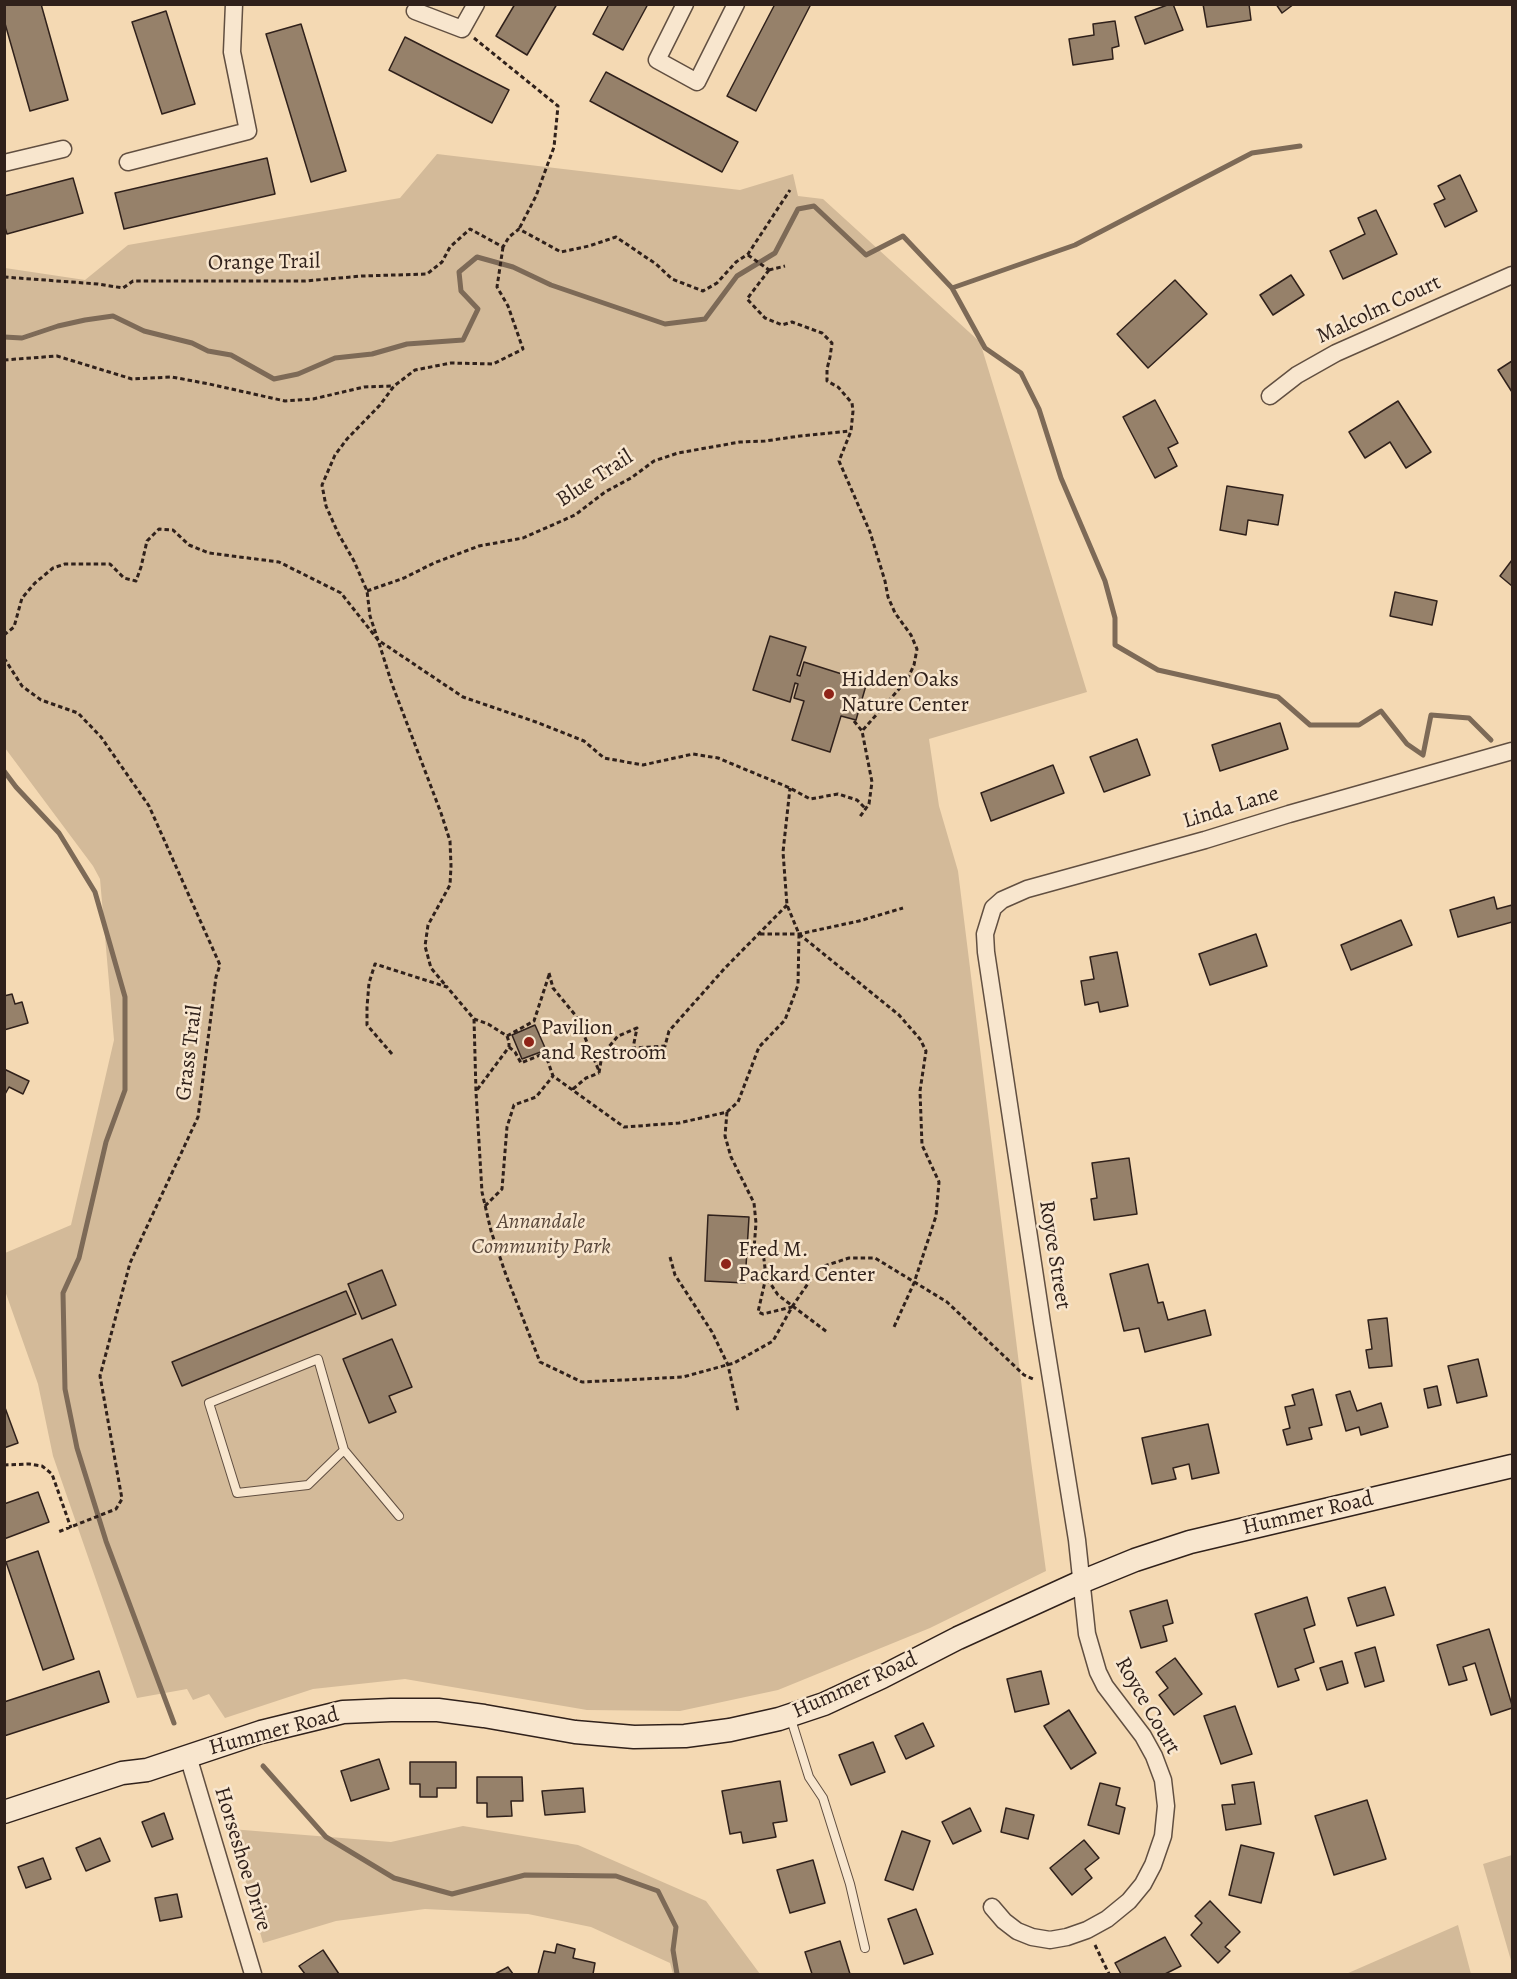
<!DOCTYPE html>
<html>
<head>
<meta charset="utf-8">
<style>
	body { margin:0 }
	#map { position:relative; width:1517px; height:1979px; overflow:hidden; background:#f4d9b3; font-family:Alegreya,serif }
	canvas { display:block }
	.frame { position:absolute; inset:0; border:6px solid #30211b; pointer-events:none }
</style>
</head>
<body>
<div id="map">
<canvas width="1517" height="1979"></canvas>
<div class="frame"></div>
</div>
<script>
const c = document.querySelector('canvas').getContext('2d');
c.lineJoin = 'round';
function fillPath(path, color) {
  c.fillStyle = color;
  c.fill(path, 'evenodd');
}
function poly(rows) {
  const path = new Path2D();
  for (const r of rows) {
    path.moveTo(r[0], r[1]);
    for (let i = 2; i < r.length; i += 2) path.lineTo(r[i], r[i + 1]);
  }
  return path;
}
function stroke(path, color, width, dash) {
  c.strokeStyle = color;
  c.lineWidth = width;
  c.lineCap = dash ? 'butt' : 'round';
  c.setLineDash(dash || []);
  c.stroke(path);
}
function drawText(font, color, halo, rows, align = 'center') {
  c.font = font + ' Alegreya,serif';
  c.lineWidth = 5;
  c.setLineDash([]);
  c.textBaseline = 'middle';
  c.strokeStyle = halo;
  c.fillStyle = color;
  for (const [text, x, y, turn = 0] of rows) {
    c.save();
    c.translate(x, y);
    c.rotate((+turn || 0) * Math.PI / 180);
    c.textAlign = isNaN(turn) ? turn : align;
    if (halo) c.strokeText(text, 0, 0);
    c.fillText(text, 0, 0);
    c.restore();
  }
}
fillPath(poly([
	[437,154,740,190,793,174,798,196,823,199,980,342,1087,692,929,739,939,806,958,871,1031,1461,1046,1571,930,1628,778,1690,680,1711,587,1710,405,1679,313,1689,225,1718,209,1694,193,1700,187,1689,137,1698,53,1456,38,1384,4,1288,5,1253,71,1225,114,1040,100,879,93,866,5,748,5,268,85,280,128,245,400,198],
	[463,1826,578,1845,706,1901,760,1974,673,1974,670,1963,591,1927,528,1914,425,1909,336,1921,263,1943,231,1829,391,1842],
	[1512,1855,1512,1964,1483,1864],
	[1458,1925,1471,1974,1346,1974]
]), '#d3ba99');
stroke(poly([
	[952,288,985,348,1021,373,1039,409,1061,478,1105,581,1115,618,1115,645,1158,670,1278,697,1310,725,1359,725,1381,711,1407,744,1423,755,1431,715,1469,718,1491,740],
	[4,337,22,338,58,326,85,320,113,316,144,331,192,343,208,351,231,355,274,379,298,374,335,358,372,354,407,344,463,340,478,309,461,291,459,272,477,257,513,267,551,285,665,324,705,319,737,276,775,253,798,209,814,206,866,255,903,236,952,288,1075,245,1252,153,1300,146],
	[4,771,16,787,59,833,95,892,125,997,125,1090,106,1142,79,1258,63,1293,65,1389,77,1448,106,1541,174,1723],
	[263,1766,326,1837,394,1878,452,1894,525,1875,616,1876,658,1891,676,1927,673,1950,677,1974]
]), '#7d6a57', 5);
const building = poly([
	[4,4,41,4,68,100,30,111,4,20,4,4],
	[515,4,557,4,527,55,496,36,515,4],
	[609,4,648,4,623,50,593,34,609,4],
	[775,4,811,4,756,111,727,96,775,4],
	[1170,4,1173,4,1183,30,1145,44,1135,17,1170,4],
	[1203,4,1249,4,1251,20,1207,27,1203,4],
	[1276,4,1294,4,1282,13,1276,4],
	[166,11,195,104,162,114,132,22,166,11],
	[1115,21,1119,46,1112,48,1113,59,1073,65,1069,39,1094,35,1093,24,1115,21],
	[301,24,346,171,311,182,266,34,301,24],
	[405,37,509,90,492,123,389,70,405,37],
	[606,72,738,142,722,172,590,101,606,72],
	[267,158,275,194,124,229,115,193,267,158],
	[1460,175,1477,211,1445,227,1434,204,1445,199,1438,186,1460,175],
	[73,178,83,213,7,234,4,224,4,196,73,178],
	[1376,210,1397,254,1343,279,1330,251,1365,234,1358,218,1376,210],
	[1291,275,1304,295,1273,315,1260,295,1291,275],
	[1175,280,1207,314,1148,368,1117,334,1175,280],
	[1512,361,1512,392,1498,370,1512,361],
	[1155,400,1178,443,1168,448,1177,466,1155,478,1123,417,1155,400],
	[1398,401,1431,452,1406,468,1390,442,1365,458,1349,432,1398,401],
	[1227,486,1283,495,1278,525,1248,520,1246,535,1220,530,1227,486],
	[1512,560,1512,586,1500,576,1512,560],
	[1395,592,1437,601,1432,625,1390,616,1395,592],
	[770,636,806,647,797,675,800,676,804,662,867,682,856,720,841,716,830,752,792,740,804,701,794,698,798,684,795,683,790,702,753,690,770,636],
	[1280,723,1288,749,1220,771,1212,745,1280,723],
	[1137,739,1150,775,1104,792,1090,757,1137,739],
	[1053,765,1064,793,991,821,981,793,1053,765],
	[1494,897,1497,909,1512,905,1512,922,1458,937,1450,910,1494,897],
	[1401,920,1412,945,1351,970,1341,945,1401,920],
	[1256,934,1267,966,1210,985,1199,954,1256,934],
	[1117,952,1128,1006,1100,1012,1098,1002,1085,1005,1081,981,1094,979,1090,957,1117,952],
	[12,994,15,1004,22,1002,28,1023,4,1030,4,996,12,994],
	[535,1025,546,1050,522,1059,512,1035,535,1025],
	[4,1069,29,1081,23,1094,9,1087,4,1096,4,1069],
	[1129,1158,1137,1214,1094,1220,1091,1199,1097,1198,1092,1163,1129,1158],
	[708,1215,749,1217,745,1283,705,1281,708,1215],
	[1148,1264,1158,1303,1163,1302,1168,1320,1205,1310,1211,1335,1145,1352,1139,1328,1124,1331,1110,1274,1148,1264],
	[382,1270,396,1305,362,1319,348,1284,382,1270],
	[346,1291,356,1314,182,1386,172,1362,346,1291],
	[1387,1318,1392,1366,1369,1368,1366,1350,1372,1349,1368,1320,1387,1318],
	[392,1339,412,1387,389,1396,396,1412,369,1423,343,1359,392,1339],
	[1478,1359,1487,1396,1457,1403,1448,1366,1478,1359],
	[1437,1386,1441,1405,1428,1408,1424,1389,1437,1386],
	[1313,1389,1322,1425,1309,1428,1312,1439,1287,1445,1283,1430,1290,1428,1285,1407,1295,1405,1292,1395,1313,1389],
	[1350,1391,1357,1411,1381,1403,1388,1427,1361,1435,1359,1427,1346,1431,1336,1395,1350,1391],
	[4,1405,18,1443,4,1448,4,1405],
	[1208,1424,1219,1473,1192,1479,1189,1464,1173,1468,1176,1479,1152,1484,1142,1438,1208,1424],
	[38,1492,49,1522,4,1539,4,1504,38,1492],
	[38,1551,74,1659,43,1670,6,1562,38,1551],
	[1385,1587,1394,1615,1357,1626,1348,1598,1385,1587],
	[1307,1597,1315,1625,1304,1629,1314,1662,1295,1669,1299,1680,1278,1687,1255,1614,1307,1597],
	[1167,1600,1173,1623,1163,1626,1167,1641,1141,1648,1130,1611,1167,1600],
	[1489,1629,1512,1705,1512,1708,1491,1715,1475,1663,1463,1667,1467,1680,1449,1685,1437,1645,1489,1629],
	[1375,1647,1384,1681,1365,1687,1355,1653,1375,1647],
	[1175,1658,1202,1694,1174,1715,1159,1695,1168,1688,1156,1672,1175,1658],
	[1342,1661,1348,1683,1327,1690,1320,1668,1342,1661],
	[99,1671,109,1702,4,1736,4,1702,99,1671],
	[1041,1671,1049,1704,1015,1712,1007,1679,1041,1671],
	[1235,1706,1252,1754,1221,1764,1204,1716,1235,1706],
	[1069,1710,1096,1753,1071,1769,1044,1726,1069,1710],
	[923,1723,934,1746,906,1759,895,1736,923,1723],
	[873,1742,885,1772,851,1785,839,1755,873,1742],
	[379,1759,389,1789,351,1801,341,1771,379,1759],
	[410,1762,456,1762,456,1788,437,1788,437,1797,420,1797,420,1784,410,1784,410,1762],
	[477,1777,522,1777,523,1801,511,1801,512,1816,487,1817,487,1803,477,1803,477,1777],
	[780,1781,787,1821,773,1823,776,1837,743,1843,741,1832,730,1834,722,1791,780,1781],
	[1254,1782,1261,1824,1226,1830,1222,1805,1235,1804,1232,1785,1254,1782],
	[1100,1783,1120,1788,1116,1805,1125,1808,1119,1834,1088,1825,1100,1783],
	[583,1788,585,1812,545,1815,542,1791,583,1788],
	[1367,1800,1386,1859,1334,1875,1315,1816,1367,1800],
	[970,1808,981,1831,953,1844,942,1822,970,1808],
	[1006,1808,1034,1815,1028,1839,1001,1832,1006,1808],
	[164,1813,173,1839,152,1847,142,1822,164,1813],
	[902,1831,930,1841,913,1890,885,1880,902,1831],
	[100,1838,110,1861,86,1871,76,1848,100,1838],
	[1084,1840,1099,1858,1085,1869,1092,1878,1072,1895,1050,1868,1084,1840],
	[1241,1845,1274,1853,1261,1903,1229,1895,1241,1845],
	[43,1858,51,1879,26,1888,18,1867,43,1858],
	[813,1860,825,1903,790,1913,777,1870,813,1860],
	[177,1894,182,1917,160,1921,155,1898,177,1894],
	[1210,1901,1240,1932,1225,1947,1230,1951,1218,1963,1191,1935,1202,1923,1195,1916,1210,1901],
	[916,1909,933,1954,904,1964,888,1919,916,1909],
	[1165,1937,1181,1966,1165,1974,1121,1974,1115,1963,1165,1937],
	[840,1941,850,1974,812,1974,805,1952,840,1941],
	[557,1944,575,1949,573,1958,595,1963,593,1974,538,1974,544,1951,555,1953,557,1944],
	[323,1950,339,1974,305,1974,299,1966,323,1950],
	[508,1967,513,1974,495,1974,508,1967]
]);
fillPath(building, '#96816a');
stroke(building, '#30211b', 1.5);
const lane = poly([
	[344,1450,318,1359,209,1403,237,1493,308,1485,344,1450,399,1516],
	[790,1716,809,1777,823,1798,850,1884,865,1948]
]);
const street = poly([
	[685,4,657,60,697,82,736,4],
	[415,11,462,29,476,4],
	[128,162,248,131,232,52,234,4],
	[4,163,63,149],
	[1270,396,1297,375,1336,353,1512,275],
	[188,1756,253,1974],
	[992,1907,1004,1921,1017,1931,1032,1937,1050,1940,1067,1937,1087,1930,1107,1919,1129,1901,1143,1884,1153,1865,1163,1836,1166,1806,1163,1780,1154,1756,1143,1736,1105,1686,1098,1672,1087,1634,1077,1540,1042,1323,986,952,985,934,993,908,1002,900,1027,889,1205,840,1289,814,1512,751]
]);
const secondary = poly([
	[4,1812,122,1773,147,1770,261,1732,343,1712,391,1710,438,1710,484,1716,575,1732,634,1737,685,1736,730,1730,779,1719,824,1704,882,1677,958,1638,1081,1582,1135,1560,1190,1542,1512,1466]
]);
stroke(lane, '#614f41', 10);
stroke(street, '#614f41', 19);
stroke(secondary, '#30211b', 25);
stroke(poly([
	[474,38,558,106,554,147,536,196,519,229],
	[503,247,497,287,508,306,523,349,493,364,451,363,415,370,394,386,380,405,347,439,335,455,322,485,326,506,338,533,354,561,367,591,370,616,378,640,463,697,536,722,584,741,604,758,643,765,693,754,718,758,790,788,810,799,838,794,857,800,865,808],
	[748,255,769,270],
	[769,270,747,299,765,318,782,325,792,322,822,333,832,343,830,357,827,369,827,381,838,387,852,403,853,411,851,431,839,461,870,532,885,581,888,597,895,613,911,635,917,649,914,665,907,680,862,731],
	[769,270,785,266],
	[4,277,98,284,123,288,133,281,305,281,362,276,427,274,442,262,450,247,470,229,503,247,509,237,519,229,561,252,589,246,616,237,656,264,672,279,703,291,717,283,736,262,748,254,790,190],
	[4,360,57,356,132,379,172,377,209,384,285,401,313,399,364,387,394,386],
	[367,591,404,578,434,563,479,546,523,538,575,515,605,492,631,478,654,461,678,453,740,442,765,441,800,436,850,431],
	[4,635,14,627,22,598,35,583,53,568,65,564,110,564,124,578,136,581,141,567,147,541,159,529,173,530,189,545,209,553,279,562,341,593,378,640,392,684,441,813,450,841,451,866,450,885,428,925,425,946,431,968,447,987],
	[4,658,22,686,41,700,78,713,101,737,149,806,220,965,216,977,198,1117,130,1263,100,1376,122,1499,116,1509,58,1532],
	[854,721,862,731,872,782,869,804,859,818],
	[760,934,799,934,859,921,903,908],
	[799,934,899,1015,920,1039,926,1051,920,1091,922,1145,939,1182,936,1216,914,1283,894,1327],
	[549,973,553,988,576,1016,599,1071],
	[474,1019,476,1092,482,1192,491,1231,506,1275,540,1362,582,1382,683,1377,734,1363,773,1341,792,1307,811,1279,824,1266,849,1258,875,1258,947,1302,1024,1375,1033,1379],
	[507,1036,534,1021,549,975],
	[509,1047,515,1052,521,1063,545,1053,553,1076,624,1127,679,1123,727,1112,738,1102,759,1047,785,1020,798,985,799,934,787,905,783,852,790,788],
	[392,1054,367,1025,367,1007,369,983,375,964,447,987,474,1019,488,1024,507,1036,509,1042,509,1047,477,1090],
	[599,1073,602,1055,618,1036,637,1028,633,1048,665,1046,669,1031,725,968,787,905],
	[573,1089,586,1078,599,1073],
	[727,1112,725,1136,731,1157,754,1203,756,1223,754,1249],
	[485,1206,502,1189,507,1127,514,1105,536,1097,553,1076],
	[747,1247,763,1251,766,1277,778,1295,827,1332],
	[670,1257,675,1275,712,1332,728,1365,738,1411],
	[766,1277,758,1312,763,1314,792,1307],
	[4,1465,29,1464,42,1466,52,1474,71,1528],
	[1095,1945,1109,1974]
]), '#30211b', 3, [4.5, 3]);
stroke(lane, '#f8e6ce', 8);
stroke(street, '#f8e6ce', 16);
stroke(secondary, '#f8e6ce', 22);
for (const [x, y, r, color] of [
	[829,694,6,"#8f2418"],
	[529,1042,6,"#8f2418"],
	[726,1264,6,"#8f2418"]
]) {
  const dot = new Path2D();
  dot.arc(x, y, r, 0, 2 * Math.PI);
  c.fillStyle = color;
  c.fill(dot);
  stroke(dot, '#f8e6ce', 2);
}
drawText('22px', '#30211b', '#f8e6ce', [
	["Orange Trail",264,263,-1],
	["Malcolm Court",1379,310,-25],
	["Blue Trail",595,479,-33],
	["Linda Lane",1231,808,-17],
	["Grass Trail",190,1053,-83],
	["Royce Street",1054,1255,81],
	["Hummer Road",1308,1514,-13],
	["Hummer Road",855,1686,-24],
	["Royce Court",1147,1706,60],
	["Hummer Road",274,1732,-15],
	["Horseshoe Drive",242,1859,73]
]);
drawText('22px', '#30211b', '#f8e6ce', [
	["Hidden Oaks",841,681],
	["Nature Center",841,706],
	["Pavilion",541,1029],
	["and Restroom",541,1054],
	["Fred M.",738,1251],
	["Packard Center",738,1276]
], 'left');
drawText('italic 22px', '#59473a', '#f8e6ce', [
	["Annandale",541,1223],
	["Community Park",541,1248]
]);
</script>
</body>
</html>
